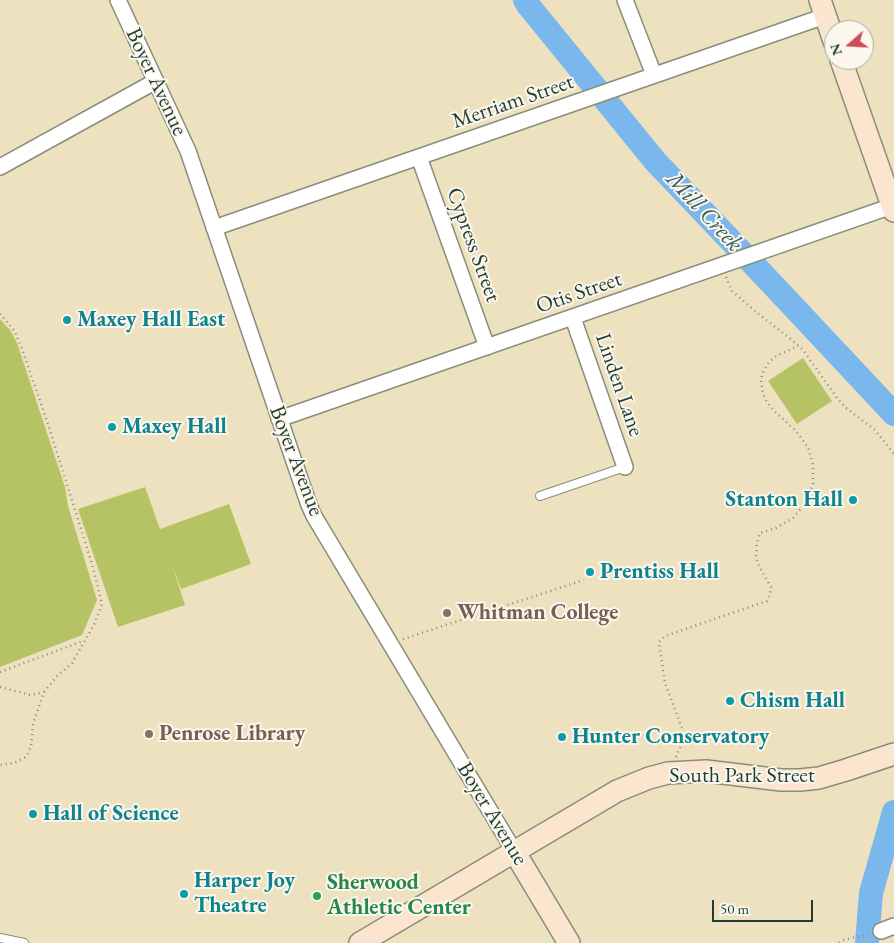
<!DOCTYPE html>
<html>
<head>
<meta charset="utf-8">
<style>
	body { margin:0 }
	#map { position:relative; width:894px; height:943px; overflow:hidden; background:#ede1c0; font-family:"EB Garamond",serif }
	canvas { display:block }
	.north { position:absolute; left:824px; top:20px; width:50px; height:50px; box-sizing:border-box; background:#fbf7ec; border:1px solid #a3ada2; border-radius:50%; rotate:251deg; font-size:14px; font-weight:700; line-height:20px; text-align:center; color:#1f3d34 }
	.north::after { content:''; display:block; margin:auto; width:18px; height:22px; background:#d1495b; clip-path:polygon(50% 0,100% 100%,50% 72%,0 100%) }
	.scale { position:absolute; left:712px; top:900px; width:101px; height:22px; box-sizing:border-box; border:2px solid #1f3d34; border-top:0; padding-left:6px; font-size:15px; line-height:18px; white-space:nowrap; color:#1f3d34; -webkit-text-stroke:4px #fbf7ec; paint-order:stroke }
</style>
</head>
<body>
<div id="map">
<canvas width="894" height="943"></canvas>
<div class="north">N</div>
<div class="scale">50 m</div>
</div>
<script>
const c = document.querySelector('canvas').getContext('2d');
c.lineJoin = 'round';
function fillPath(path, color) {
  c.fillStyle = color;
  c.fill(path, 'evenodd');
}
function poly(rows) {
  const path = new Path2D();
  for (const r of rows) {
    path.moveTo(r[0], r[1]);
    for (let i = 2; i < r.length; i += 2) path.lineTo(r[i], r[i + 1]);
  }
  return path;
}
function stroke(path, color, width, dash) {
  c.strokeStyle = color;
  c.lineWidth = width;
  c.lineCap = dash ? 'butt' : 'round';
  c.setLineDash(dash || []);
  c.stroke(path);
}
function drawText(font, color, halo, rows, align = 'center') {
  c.font = font + ' "EB Garamond",serif';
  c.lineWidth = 4;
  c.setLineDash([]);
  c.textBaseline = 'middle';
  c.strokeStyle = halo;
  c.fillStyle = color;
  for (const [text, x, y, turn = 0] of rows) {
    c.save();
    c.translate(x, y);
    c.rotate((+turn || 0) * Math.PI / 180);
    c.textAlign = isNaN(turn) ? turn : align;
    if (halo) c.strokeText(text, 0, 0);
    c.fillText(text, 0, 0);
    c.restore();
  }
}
fillPath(poly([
	[0,319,10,330,17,343,65,487,68,506,97,600,82,635,0,667],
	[803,358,832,401,797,424,768,381],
	[145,487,160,529,229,504,251,564,181,589,172,565,185,605,118,627,78,509]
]), '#b6c365');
stroke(poly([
	[525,0,528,5,655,161,774,286,894,414],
	[867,943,871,893,894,812]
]), '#79b7ec', 24);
const lane = poly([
	[540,496,625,467],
	[0,938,24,943]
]);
const street = poly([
	[118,0,188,151,309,505,314,516,514,851],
	[625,0,654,75],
	[419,157,487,347],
	[0,167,156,81],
	[214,228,825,16],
	[573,318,625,467],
	[279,419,892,206],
	[881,931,894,926]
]);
const secondary = poly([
	[820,0,834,41],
	[841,60,894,211],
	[514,851,569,943],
	[360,943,617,791,649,778,668,773,706,771,781,780,800,780,819,778,846,770,894,754]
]);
stroke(lane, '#868f7a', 10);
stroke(street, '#868f7a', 18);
stroke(secondary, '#868f7a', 24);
stroke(poly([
	[726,277,732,291,756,312,792,340,803,350,837,398,846,408,875,430,894,454],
	[0,314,14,330,22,349,48,424,92,564,102,604,94,625,72,663,58,675,44,692,33,724,31,747,26,757,14,763,0,765],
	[403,639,584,580],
	[0,672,83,641],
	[0,687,30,695,44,692],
	[676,757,680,747,682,728,665,683,659,642,665,636,767,601,770,594,771,587,760,568,756,557,757,543,760,533,776,528,793,518,805,504,813,484,813,465,808,447,795,430,773,410,767,402,763,394,761,382,762,374,769,362,776,356,798,346],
	[839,943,844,940,868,934]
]), '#868f7a', 2.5, [1, 4]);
stroke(lane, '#fff', 8);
stroke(street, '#fff', 15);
stroke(secondary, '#fce5cf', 21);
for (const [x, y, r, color] of [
	[67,320,5,"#0f9aa8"],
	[112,427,5,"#0f9aa8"],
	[853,500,5,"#0f9aa8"],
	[590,572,5,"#0f9aa8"],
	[447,613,5,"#8d6e63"],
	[730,701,5,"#0f9aa8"],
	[149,734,5,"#8d6e63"],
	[562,737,5,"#0f9aa8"],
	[33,814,5,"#0f9aa8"],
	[184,894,5,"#0f9aa8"],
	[317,896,5,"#2e9e5b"]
]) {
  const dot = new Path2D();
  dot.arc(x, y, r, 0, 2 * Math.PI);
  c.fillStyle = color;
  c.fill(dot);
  stroke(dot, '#fbf7ec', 2);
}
drawText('22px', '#1f3d34', '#fbf7ec', [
	["Boyer Avenue",156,82,65],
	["Merriam Street",513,102,-19],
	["Cypress Street",473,245,70],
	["Otis Street",579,293,-19],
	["Linden Lane",619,385,71],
	["Boyer Avenue",296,461,69],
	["South Park Street",742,776],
	["Boyer Avenue",492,814,59]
]);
drawText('bold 22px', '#0d838f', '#fbf7ec', [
	["Maxey Hall East",77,320],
	["Maxey Hall",122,427],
	["Stanton Hall",843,500,"right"],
	["Prentiss Hall",600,572],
	["Chism Hall",740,701],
	["Hunter Conservatory",572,737],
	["Hall of Science",43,814],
	["Harper Joy",194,881],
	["Theatre",194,906]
], 'left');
drawText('bold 22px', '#785e54', '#fbf7ec', [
	["Whitman College",457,613],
	["Penrose Library",159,734]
], 'left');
drawText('bold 22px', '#27864d', '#fbf7ec', [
	["Sherwood",327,883],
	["Athletic Center",327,908]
], 'left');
drawText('italic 24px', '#365c62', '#fbf7ec', [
	["Mill Creek",704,212,47]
]);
</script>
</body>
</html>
